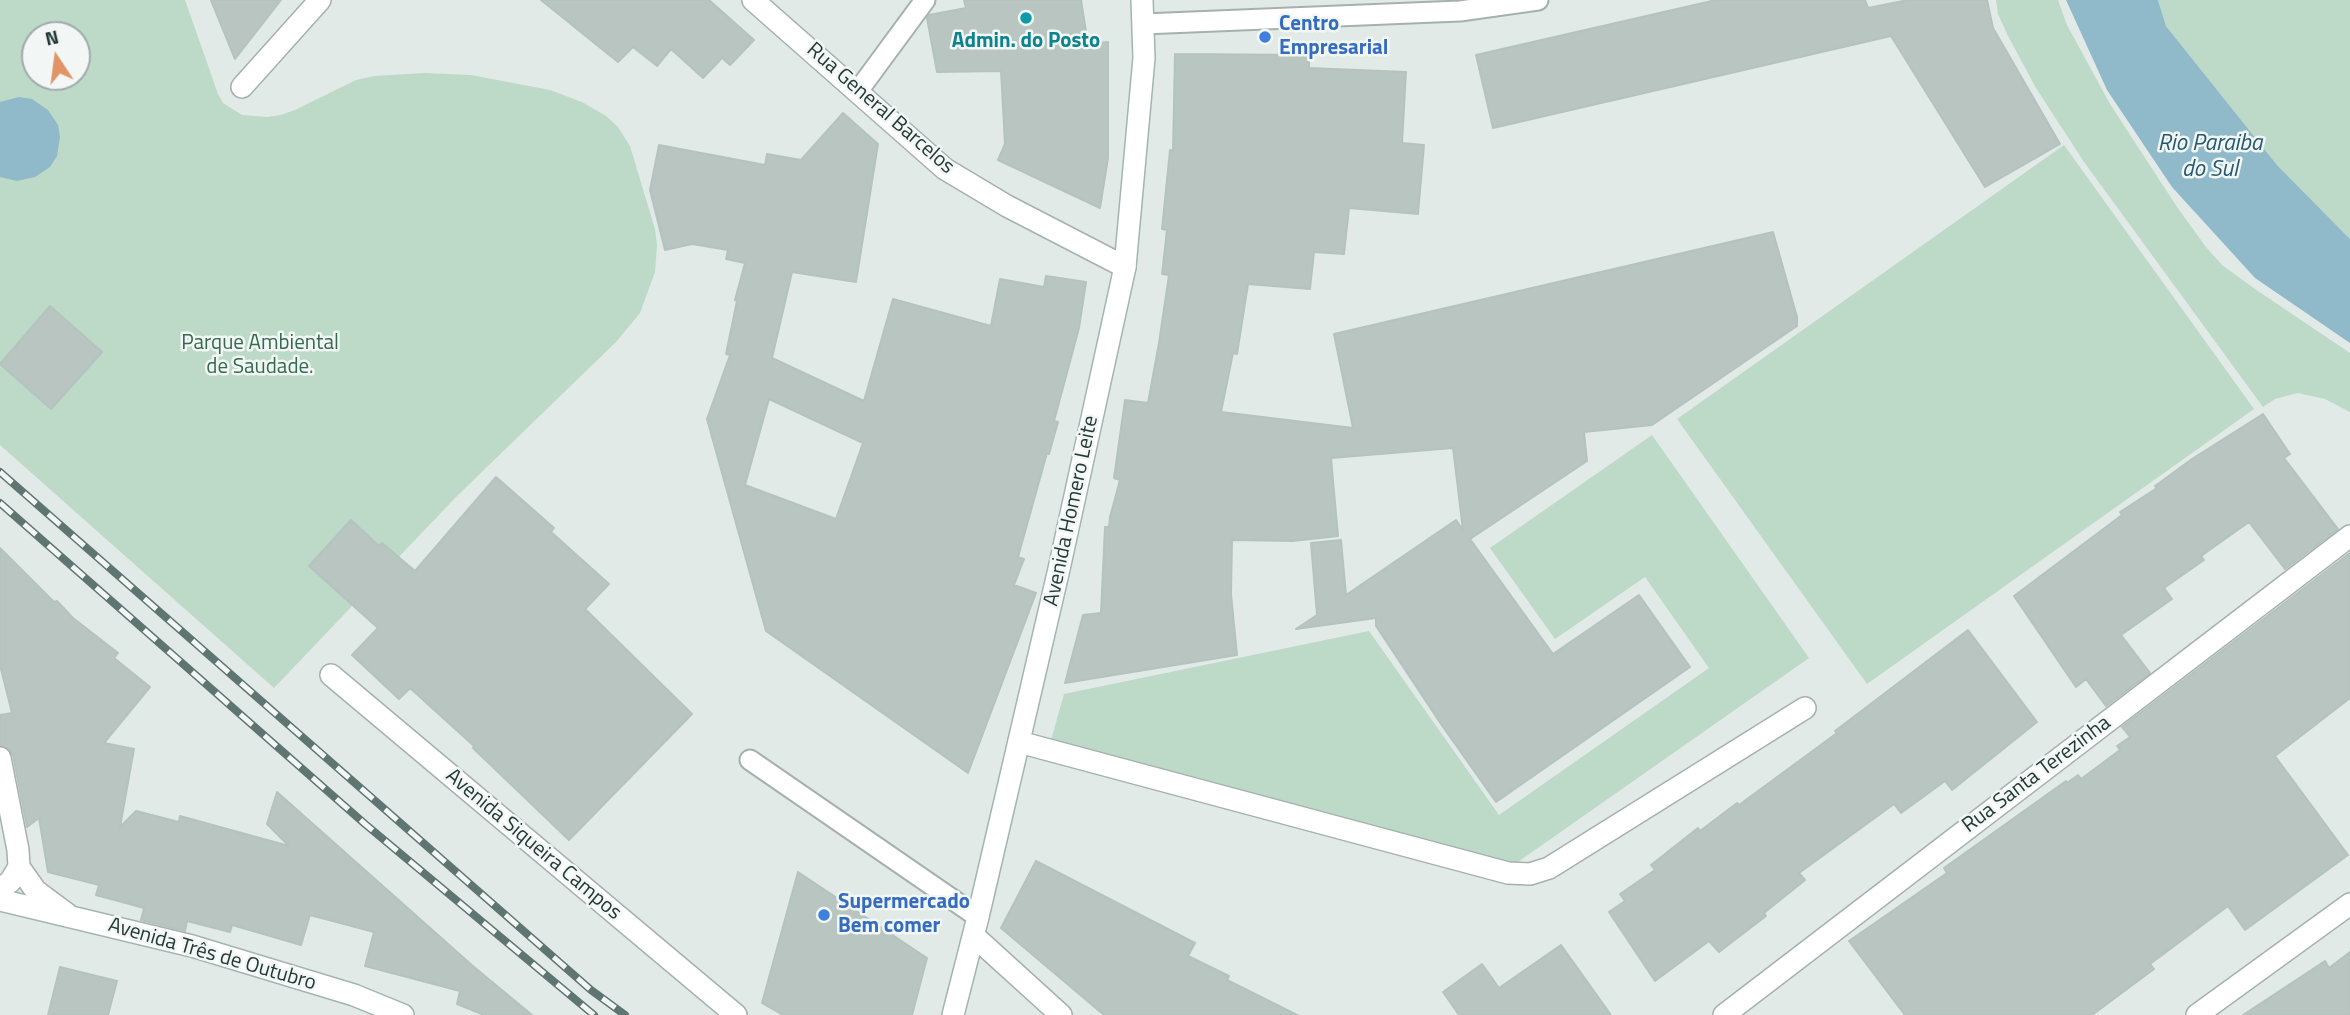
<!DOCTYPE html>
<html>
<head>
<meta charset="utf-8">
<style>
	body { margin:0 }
	#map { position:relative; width:2350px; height:1015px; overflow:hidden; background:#e2eae7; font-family:"Titillium Web",sans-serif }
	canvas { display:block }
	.north { position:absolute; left:21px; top:21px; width:70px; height:70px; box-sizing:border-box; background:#f2f7f5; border:2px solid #a0aba9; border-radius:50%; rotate:347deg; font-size:19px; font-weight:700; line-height:28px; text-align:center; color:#243936 }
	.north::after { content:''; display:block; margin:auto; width:24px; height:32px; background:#e29469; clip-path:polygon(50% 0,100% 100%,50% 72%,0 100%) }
</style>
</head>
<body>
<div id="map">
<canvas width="2350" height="1015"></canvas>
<div class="north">N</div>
</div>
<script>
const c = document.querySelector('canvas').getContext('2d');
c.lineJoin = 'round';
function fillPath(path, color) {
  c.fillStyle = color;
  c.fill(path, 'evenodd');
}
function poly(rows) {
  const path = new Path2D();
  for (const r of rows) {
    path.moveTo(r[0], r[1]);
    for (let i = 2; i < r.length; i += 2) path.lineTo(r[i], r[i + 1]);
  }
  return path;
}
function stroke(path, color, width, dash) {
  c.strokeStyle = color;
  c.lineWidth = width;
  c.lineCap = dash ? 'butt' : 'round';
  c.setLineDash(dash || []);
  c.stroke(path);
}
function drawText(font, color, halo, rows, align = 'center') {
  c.font = font + ' "Titillium Web",sans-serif';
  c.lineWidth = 5;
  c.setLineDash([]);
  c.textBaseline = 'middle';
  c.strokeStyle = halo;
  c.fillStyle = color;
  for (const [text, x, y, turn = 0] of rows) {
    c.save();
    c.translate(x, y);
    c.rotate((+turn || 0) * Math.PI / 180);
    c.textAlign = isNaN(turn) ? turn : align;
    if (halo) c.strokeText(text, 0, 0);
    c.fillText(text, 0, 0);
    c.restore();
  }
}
fillPath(poly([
	[0,0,185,0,218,94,223,103,242,115,267,117,281,115,295,110,356,80,374,76,424,73,471,75,550,90,582,102,606,116,618,127,630,146,655,229,657,246,655,272,640,313,616,342,456,497,274,688,0,445],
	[35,35,77,35,77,77,35,77],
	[1996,0,2058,0,2067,25,2110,104,2177,207,2206,247,2222,265,2255,289,2350,353,2350,412,2325,399,2298,393,2275,399,2263,407,2084,162,2036,88,2008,36,1998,14],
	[2158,0,2350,0,2350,239,2277,165,2166,26],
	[2064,145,2254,409,1867,684,1677,419],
	[1652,435,1809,658,1515,864,1051,740,1064,694,1369,631,1499,815,1709,668,1645,577,1555,639,1490,548]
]), '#bdd9c8');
fillPath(poly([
	[2066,0,2158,0,2166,26,2277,165,2350,239,2350,343,2255,278,2172,187,2107,90],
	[19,97,32,99,48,110,58,125,60,137,57,156,50,167,35,177,17,181,0,177,0,102]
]), '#90bac9');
const building = poly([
	[211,0,281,0,235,59,211,0],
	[541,0,709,0,754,40,730,65,722,58,703,78,671,49,657,66,633,47,618,62,541,0],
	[964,0,1081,0,1088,44,1108,42,1108,158,1100,208,998,160,1005,144,1001,71,937,72,927,18,929,15,966,8,964,0],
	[1716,0,1865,0,1868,8,1908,0,1987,0,1993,28,2060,144,1985,187,1891,36,1493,128,1476,55,1716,0],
	[1175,54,1309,55,1309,68,1406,72,1402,143,1424,145,1418,214,1349,208,1344,254,1314,252,1310,289,1248,284,1237,354,1233,353,1221,412,1353,428,1334,334,1773,232,1797,317,1797,326,1652,425,1584,432,1587,461,1470,539,1553,654,1639,595,1690,667,1496,802,1441,724,1376,626,1376,618,1296,629,1317,615,1311,543,1341,540,1346,595,1456,520,1463,530,1453,448,1331,458,1338,536,1293,541,1232,540,1231,594,1237,655,1065,683,1083,615,1101,613,1105,527,1109,527,1110,517,1120,480,1114,478,1125,400,1148,403,1159,343,1169,275,1162,274,1167,230,1162,229,1170,150,1173,151,1175,54],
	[843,113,878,144,856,282,792,272,772,358,864,401,893,299,991,326,1000,279,1044,287,1046,276,1086,282,1079,328,1054,421,1058,422,1049,454,1047,453,1018,557,1024,559,1014,585,1036,593,968,773,766,631,707,419,730,355,726,354,737,301,735,300,745,263,726,259,728,250,692,244,665,250,650,190,659,145,765,165,767,154,801,160,843,113],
	[769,399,863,443,836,519,745,485,769,399],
	[50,306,102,352,51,409,0,364,50,306],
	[2263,414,2290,454,2284,458,2338,529,2285,569,2249,522,2201,556,2204,560,2164,588,2172,599,2121,635,2150,673,2106,706,2086,679,2076,687,2014,596,2122,515,2120,512,2157,488,2155,486,2192,459,2263,414],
	[496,477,554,528,551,532,609,584,585,609,692,714,569,840,473,748,474,746,410,688,399,699,352,655,378,628,309,566,351,520,379,546,382,543,415,571,496,477],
	[0,548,54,602,57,601,73,618,118,653,114,658,150,687,104,743,134,749,120,827,136,811,179,822,180,816,289,846,267,824,277,792,474,967,532,1015,484,1015,457,1004,460,991,365,966,374,932,310,915,301,945,232,925,230,932,187,921,185,931,141,920,144,908,96,895,99,885,48,872,39,818,27,827,13,755,9,749,0,745,0,715,12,713,0,665,0,548],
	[2350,553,2350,698,2275,756,2348,855,2245,930,2228,906,2150,964,2154,969,2092,1015,1905,1015,1849,941,1947,873,1944,868,2066,781,2067,783,2078,775,2081,779,2120,750,2117,746,2130,737,2122,727,2350,553],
	[1968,630,2037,722,1952,790,1945,781,1901,813,1894,804,1799,873,1805,880,1764,913,1766,916,1719,952,1709,941,1655,981,1609,912,1625,901,1620,894,1655,870,1651,865,1698,828,1700,831,1737,803,1739,805,1837,733,1835,731,1968,630],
	[1036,861,1195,943,1188,956,1229,976,1227,980,1297,1015,1104,1015,1001,928,1036,861],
	[798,872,927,958,912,1015,783,1015,762,1003,798,872],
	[1561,945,1611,1015,1459,1015,1443,992,1482,964,1499,988,1561,945],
	[2350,952,2350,1015,2243,1015,2325,961,2329,968,2350,952],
	[60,967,117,981,108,1015,48,1015,60,967]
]);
fillPath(building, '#b8c5c1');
stroke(building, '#b5c3bf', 2);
const lane = poly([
	[1143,24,1460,11,1538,0],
	[858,91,925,0],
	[750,760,978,917]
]);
const street = poly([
	[753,0,945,169,1007,206,1125,267],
	[242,87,320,0],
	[331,675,736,1015],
	[1019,742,1508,873,1530,874,1549,868,1805,708],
	[0,758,18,850,19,867,10,882,0,888],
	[19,867,36,891,67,914],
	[974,936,1061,1015],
	[1724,1015,2350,536],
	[2197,1015,2350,904]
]);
const secondary = poly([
	[0,900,192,946,354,995,403,1015],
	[953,1015,978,917,1059,569,1125,267,1144,58,1142,0]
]);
stroke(lane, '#a5b1ae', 23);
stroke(street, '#a5b1ae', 24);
stroke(secondary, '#a2b5b0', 24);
stroke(lane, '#fff', 19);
stroke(street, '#fff', 21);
stroke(secondary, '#fff', 21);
const rail = poly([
	[0,472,591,990,625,1015],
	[0,503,365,824,594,1015]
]);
stroke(rail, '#5f7571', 8);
stroke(rail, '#f2f7f5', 5, [16]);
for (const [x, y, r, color] of [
	[1026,18,7,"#0f9aa8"],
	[1265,37,7,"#3f7fe0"],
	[824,915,7,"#3f7fe0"]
]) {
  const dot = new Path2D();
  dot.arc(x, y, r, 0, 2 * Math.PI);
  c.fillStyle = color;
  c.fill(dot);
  stroke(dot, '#f2f7f5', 2.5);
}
drawText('bold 21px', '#366cbe', '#f2f7f5', [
	["Centro",1279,25],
	["Empresarial",1279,49],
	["Supermercado",838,903],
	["Bem comer",838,927]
], 'left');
drawText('bold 21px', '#0d838f', '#f2f7f5', [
	["Admin. do Posto",1026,42]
]);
drawText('21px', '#243936', '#f2f7f5', [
	["Rua General Barcelos",880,109,41],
	["Avenida Homero Leite",1072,511,-78],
	["Rua Santa Terezinha",2037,775,-37],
	["Avenida Siqueira Campos",533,845,40],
	["Avenida Três de Outubro",212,955,16]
]);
drawText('21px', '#336b4f', '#f2f7f5', [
	["Parque Ambiental",260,344],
	["de Saudade.",260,368]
]);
drawText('italic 23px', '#255a6e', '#f2f7f5', [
	["Rio Paraiba",2210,144],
	["do Sul",2210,170]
]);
</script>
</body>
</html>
